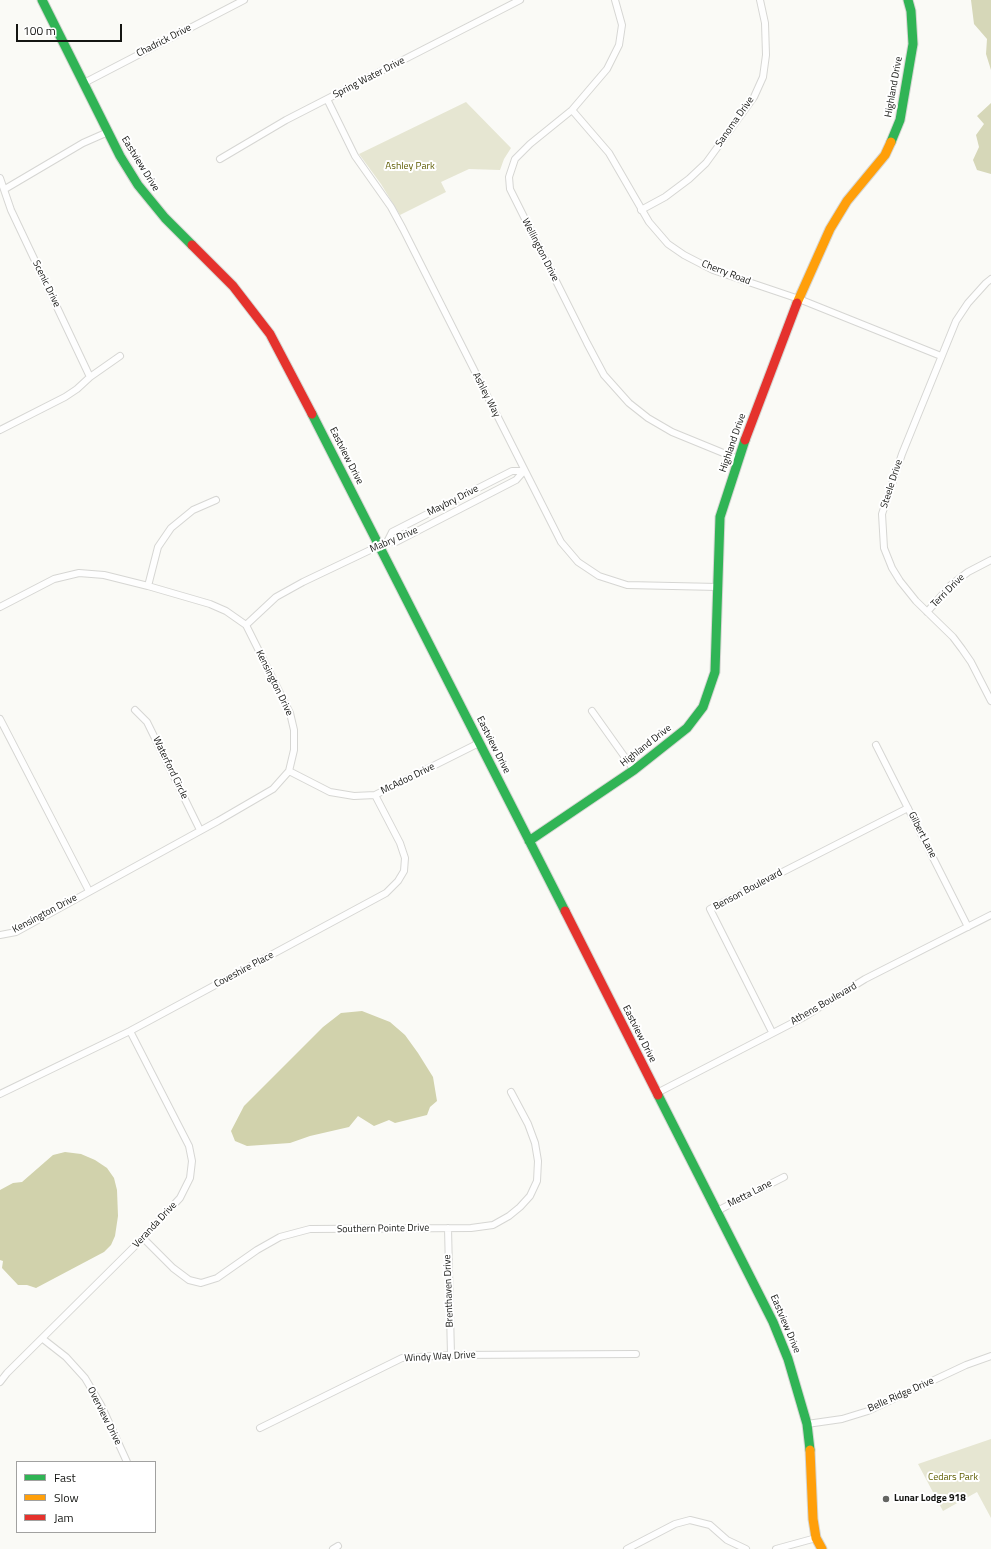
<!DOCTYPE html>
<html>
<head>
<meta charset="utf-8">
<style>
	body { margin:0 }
	#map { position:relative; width:991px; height:1549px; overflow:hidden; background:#fafaf6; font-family:"Titillium Web",sans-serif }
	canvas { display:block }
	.legend { position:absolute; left:16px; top:1461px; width:140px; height:72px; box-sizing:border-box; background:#fff; border:1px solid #a1a1a0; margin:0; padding:5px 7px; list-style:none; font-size:12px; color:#141512 }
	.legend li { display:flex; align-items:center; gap:8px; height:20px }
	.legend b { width:20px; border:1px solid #a1a1a0 }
	.scale { position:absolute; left:16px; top:24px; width:106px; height:18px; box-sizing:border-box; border:2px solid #141512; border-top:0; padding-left:5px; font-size:12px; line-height:14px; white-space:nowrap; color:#141512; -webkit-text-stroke:3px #fff; paint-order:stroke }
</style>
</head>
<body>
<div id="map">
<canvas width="991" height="1549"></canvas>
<ul class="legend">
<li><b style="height:5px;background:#30b455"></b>Fast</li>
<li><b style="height:5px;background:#ff9f0a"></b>Slow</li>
<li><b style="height:5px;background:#e5322d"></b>Jam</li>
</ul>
<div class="scale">100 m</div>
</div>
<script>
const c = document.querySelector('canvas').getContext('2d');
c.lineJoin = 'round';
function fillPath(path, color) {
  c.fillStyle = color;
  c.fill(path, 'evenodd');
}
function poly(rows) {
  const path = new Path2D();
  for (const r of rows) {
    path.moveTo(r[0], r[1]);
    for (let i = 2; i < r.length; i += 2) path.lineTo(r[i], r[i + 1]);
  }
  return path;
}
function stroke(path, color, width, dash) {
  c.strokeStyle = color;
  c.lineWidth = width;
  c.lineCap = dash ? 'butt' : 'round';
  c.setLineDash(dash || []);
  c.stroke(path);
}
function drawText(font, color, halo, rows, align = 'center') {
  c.font = font + ' "Titillium Web",sans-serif';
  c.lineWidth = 4;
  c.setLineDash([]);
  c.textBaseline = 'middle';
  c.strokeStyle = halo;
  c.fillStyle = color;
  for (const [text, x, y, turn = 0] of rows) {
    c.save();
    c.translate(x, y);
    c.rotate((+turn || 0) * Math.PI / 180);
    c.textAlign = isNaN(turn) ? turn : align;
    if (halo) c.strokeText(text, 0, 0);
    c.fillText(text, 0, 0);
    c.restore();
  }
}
fillPath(poly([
	[466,102,511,148,504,159,500,170,469,169,441,182,446,192,400,215,381,184,359,154],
	[991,1439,991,1518,977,1492,943,1511,918,1464]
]), '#e6e6d2');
fillPath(poly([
	[971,0,991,0,991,70,986,54,987,39,974,24],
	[991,103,991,174,977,170,973,160,979,147,976,135,984,124,977,116]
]), '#d6d7b8');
fillPath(poly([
	[362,1011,390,1022,405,1035,418,1053,433,1077,437,1101,430,1107,427,1115,395,1123,389,1120,374,1126,358,1116,349,1127,310,1136,290,1143,247,1146,235,1141,231,1131,244,1106,323,1027,341,1013],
	[65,1152,81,1154,95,1160,107,1168,114,1178,117,1190,118,1216,115,1236,111,1245,104,1252,36,1288,27,1285,18,1285,2,1268,3,1261,0,1260,0,1190,13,1183,22,1182,53,1155]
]), '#d1d2ac');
const street = poly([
	[615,0,622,25,619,45,607,69,572,110,530,144,515,159,509,177,510,189,587,343,604,375,629,403,648,418,672,432,738,459],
	[84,83,244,0],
	[327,99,355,156,391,207,403,229,561,542,578,562,599,576,627,585,718,587],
	[572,110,609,153,649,222,668,244,684,255,713,270,799,299,941,356],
	[220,159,286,120,520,0],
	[0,178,11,210,90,377,120,356],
	[5,189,83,143,108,132],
	[641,210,665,197,689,179,706,163,754,97,763,77,766,55,765,23,760,0],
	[991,279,986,283,968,303,956,321,902,454,882,514,884,548,892,568,900,581,916,601,953,637,962,649,971,662,991,701],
	[0,430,65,397,77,389,90,377],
	[387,542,392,532,512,471,524,471],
	[148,586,158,547,171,528,193,510,216,500],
	[0,607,54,579,79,573,104,575,148,586,210,604,226,611,246,625,290,713,294,730,294,750,289,771,273,789,218,821,16,932,0,935],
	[927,612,951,585,968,572,991,560],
	[246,625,276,597,303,582,387,542,396,542,516,480,524,471],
	[135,710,147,722,200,830],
	[592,711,634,770],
	[0,719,89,891],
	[876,745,968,927],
	[289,771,330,792,354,796,375,795,479,743],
	[772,1032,710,909,908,808],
	[657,1093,802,1018,865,979,991,915],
	[0,1094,130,1031,386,893,398,881,404,871,405,858,400,843,375,795],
	[717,1211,784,1177],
	[448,1228,451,1355],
	[143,1238,173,1268,189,1280,201,1283,217,1278,257,1250,280,1237,310,1229,471,1228,493,1225,509,1216,520,1207,530,1196,537,1181,538,1161,535,1143,528,1124,511,1092],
	[43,1339,66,1357,85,1378,101,1405,127,1462],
	[0,1382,7,1373,143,1238,180,1198,190,1178,192,1161,189,1146,130,1031],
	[807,1424,842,1419,868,1411,966,1365,991,1356],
	[260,1428,402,1358,451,1355,636,1354],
	[333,1549,338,1546],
	[627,1549,675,1524,690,1520,710,1525,727,1540,746,1549],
	[776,1549,816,1538]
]);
const fast = poly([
	[42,0,120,156,138,185,165,218,192,245],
	[891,142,900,120,913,44,911,11,908,0],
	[312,414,565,911],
	[529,841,634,770,687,728,703,707,715,672,720,517,745,440],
	[658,1095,773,1322,788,1359,807,1424,810,1450]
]);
const slow = poly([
	[797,303,830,229,847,201,885,155,891,142],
	[810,1450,813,1519,816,1538,822,1549]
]);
const jam = poly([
	[192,245,233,286,270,334,312,414],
	[745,440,797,303],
	[565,911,658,1095]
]);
stroke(street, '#d6d6d3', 8);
stroke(fast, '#d6d6d3', 11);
stroke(slow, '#d6d6d3', 11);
stroke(jam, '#d6d6d3', 11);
stroke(street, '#fefefe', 6);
stroke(fast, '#30b455', 9);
stroke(slow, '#ff9f0a', 9);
stroke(jam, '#e5322d', 9);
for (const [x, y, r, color] of [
	[886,1499,4,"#646562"]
]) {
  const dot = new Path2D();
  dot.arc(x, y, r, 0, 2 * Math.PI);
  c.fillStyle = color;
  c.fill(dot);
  stroke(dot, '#fff', 1.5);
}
drawText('10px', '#141512', '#fff', [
	["Chadrick Drive",164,41,-27],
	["Spring Water Drive",369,78,-27],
	["Highland Drive",894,87,-80],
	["Sanoma Drive",735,122,-55],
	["Eastview Drive",140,164,58],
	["Wellington Drive",540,250,63],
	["Cherry Road",726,273,21],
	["Scenic Drive",46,284,64],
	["Ashley Way",486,395,63],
	["Highland Drive",733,443,-71],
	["Eastview Drive",346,456,63],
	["Steele Drive",892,484,-72],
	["Maybry Drive",453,501,-27],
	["Mabry Drive",394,540,-23],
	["Terri Drive",948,591,-45],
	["Kensington Drive",274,683,64],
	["Eastview Drive",493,745,63],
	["Highland Drive",646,746,-38],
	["Waterford Circle",170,768,64],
	["McAdoo Drive",408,779,-26],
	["Gilbert Lane",922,835,63],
	["Benson Boulevard",748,890,-28],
	["Kensington Drive",45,914,-28],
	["Coveshire Place",244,970,-28],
	["Athens Boulevard",824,1004,-30],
	["Eastview Drive",639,1034,63],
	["Metta Lane",750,1194,-27],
	["Veranda Drive",155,1225,-47],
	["Southern Pointe Drive",383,1229,-1],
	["Brenthaven Drive",449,1291,-92],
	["Eastview Drive",785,1324,67],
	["Windy Way Drive",440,1357,-3],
	["Belle Ridge Drive",901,1395,-24],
	["Overview Drive",104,1416,63]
]);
drawText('10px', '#5d5c00', '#fff', [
	["Ashley Park",410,167],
	["Cedars Park",953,1478]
]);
drawText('bold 10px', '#141512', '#fff', [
	["Lunar Lodge 918",894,1499]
], 'left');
</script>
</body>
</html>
